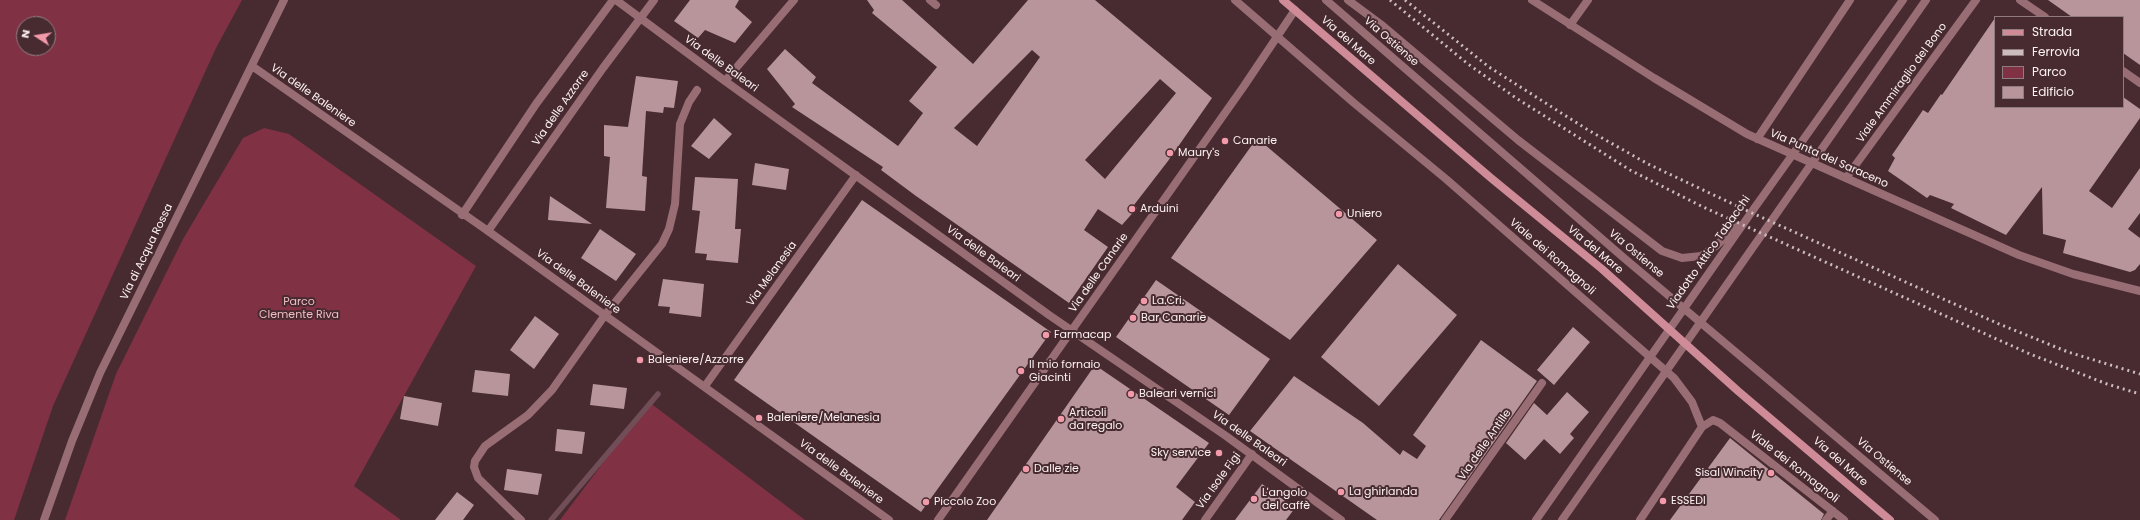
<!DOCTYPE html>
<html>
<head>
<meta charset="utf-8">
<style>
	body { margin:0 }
	#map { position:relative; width:2140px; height:520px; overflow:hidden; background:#472b30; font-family:Poppins,sans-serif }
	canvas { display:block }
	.legend { position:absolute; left:1994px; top:16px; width:130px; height:92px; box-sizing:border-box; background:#472b30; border:1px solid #907b7e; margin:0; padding:5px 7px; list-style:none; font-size:12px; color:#fdf2f3 }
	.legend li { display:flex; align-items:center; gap:8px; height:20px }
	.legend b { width:20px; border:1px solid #907b7e }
	.north { position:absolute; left:16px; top:16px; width:40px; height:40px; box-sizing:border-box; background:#472b30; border:1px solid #907b7e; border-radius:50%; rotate:282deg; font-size:11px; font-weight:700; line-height:16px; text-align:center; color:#fdf2f3 }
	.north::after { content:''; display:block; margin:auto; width:14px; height:18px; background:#f39aaa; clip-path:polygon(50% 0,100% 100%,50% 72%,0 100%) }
</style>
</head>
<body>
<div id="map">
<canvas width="2140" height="520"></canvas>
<ul class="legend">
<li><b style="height:5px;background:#cf8c98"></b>Strada</li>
<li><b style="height:5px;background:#ccbcbe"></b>Ferrovia</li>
<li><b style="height:11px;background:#803144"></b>Parco</li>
<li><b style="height:11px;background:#b7959a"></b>Edificio</li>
</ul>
<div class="north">N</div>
</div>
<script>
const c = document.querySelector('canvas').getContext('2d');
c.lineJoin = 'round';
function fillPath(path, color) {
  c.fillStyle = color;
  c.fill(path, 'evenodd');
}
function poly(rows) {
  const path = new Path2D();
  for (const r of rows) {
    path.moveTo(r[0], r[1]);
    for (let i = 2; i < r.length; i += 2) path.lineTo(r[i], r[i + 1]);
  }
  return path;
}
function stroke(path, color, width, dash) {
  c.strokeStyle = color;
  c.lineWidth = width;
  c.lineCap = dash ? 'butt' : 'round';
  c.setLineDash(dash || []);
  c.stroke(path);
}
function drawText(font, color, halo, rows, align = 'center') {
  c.font = font + ' Poppins,sans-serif';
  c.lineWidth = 4;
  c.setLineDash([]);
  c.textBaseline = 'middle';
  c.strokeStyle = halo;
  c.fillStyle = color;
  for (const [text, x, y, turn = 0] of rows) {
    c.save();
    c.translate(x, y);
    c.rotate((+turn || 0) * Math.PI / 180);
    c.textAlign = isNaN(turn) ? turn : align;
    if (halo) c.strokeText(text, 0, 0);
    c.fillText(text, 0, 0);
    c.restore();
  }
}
fillPath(poly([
	[0,0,242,0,216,48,53,406,14,520,0,520],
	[24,24,48,24,48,48,24,48],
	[264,128,289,134,476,266,354,486,401,520,65,520,116,374,183,239,243,138],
	[649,402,805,520,560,520]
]), '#803144');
stroke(poly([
	[551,520,658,394]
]), '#704d57', 5.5);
fillPath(poly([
	[690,0,739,0,735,7,752,22,735,43,705,30,698,38,674,21],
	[867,0,902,0,973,64,1028,0,1095,0,1212,98,1168,161,1134,205,1137,208,1122,225,1098,209,1084,230,1108,247,1069,303,916,196,881,170,883,167,792,107,795,104,767,69,785,49,816,77,812,83,898,146,923,113,909,101,937,67,872,13,874,10],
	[1032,50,1040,57,977,146,954,128],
	[1160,79,1176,93,1105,179,1085,160],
	[2048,0,2140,0,2140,65,2123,53,2123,17,2072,17],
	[1995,18,1995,107,2123,107,2123,97,2140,109,2140,118,2089,191,2112,208,2140,168,2140,213,2128,229,2140,238,2140,264,2135,270,2130,272,2063,253,2066,240,2043,234,2042,187,2006,235,1951,208,1954,204,1930,195,1927,198,1888,171,1895,158,1892,155,1923,110,1928,113,1941,94,1942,95],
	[636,76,678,81,674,108,664,107,663,113,646,111,642,176,647,177,645,211,606,208,610,157,604,156,604,125,628,127],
	[714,118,732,134,709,159,691,146],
	[1257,138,1377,240,1290,340,1171,258],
	[755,163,789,169,786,190,752,185],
	[695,177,738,179,735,229,741,229,738,263,706,260,707,254,695,253,700,211,692,210],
	[550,196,592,224,548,220],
	[862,200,1051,332,921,512,734,380],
	[600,229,636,254,616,281,581,258],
	[1398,264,1457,315,1379,406,1321,357],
	[663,279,704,284,701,317,669,313,670,307,658,306],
	[1156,280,1270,359,1229,415,1116,337],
	[535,316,559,334,534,369,510,350],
	[1573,327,1590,342,1554,385,1537,370],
	[1481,340,1537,381,1439,520,1377,520,1250,431,1294,376,1363,423,1400,455,1403,450,1417,459,1426,446,1413,435],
	[1095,365,1209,443,1176,487,1195,502,1182,520,987,520],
	[475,370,510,374,508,396,472,392],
	[593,384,627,388,624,409,590,405],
	[1567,392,1589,412,1570,434,1574,438,1560,454,1544,439,1525,460,1506,443,1534,403,1547,415],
	[404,396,442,403,438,426,400,419],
	[557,429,585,432,582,454,555,451],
	[1730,438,1824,514,1821,520,1670,520],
	[507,469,542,474,538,495,504,490],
	[1262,484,1295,508,1286,520,1235,520],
	[457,492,474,505,463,520,435,520]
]), '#b7959a');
stroke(poly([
	[616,0,725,81,1049,315,1226,436,1341,520],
	[930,0,936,5],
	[1235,0,1354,103,1446,179,1674,378,1692,402,1702,427],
	[1532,0,1654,78,1747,134,2019,255,2073,274,2140,291],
	[2020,0,2045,17],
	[1570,25,1588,0],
	[2123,71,2140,83],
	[725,81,794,0],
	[1757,139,1850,0],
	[1846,178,1976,0],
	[462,215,536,104,613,0],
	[488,231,889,520],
	[705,386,856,175],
	[521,520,478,478,474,467,475,461,485,446,528,415,552,390,605,315,662,244,669,229,675,204,680,124,689,102,697,90],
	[938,520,1244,86,1295,10],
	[1205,520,1252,454],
	[1445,520,1542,383],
	[1640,520,1702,427,1713,420,1720,423,1844,520],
	[1826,520,1833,511]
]), '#986d74', 8);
stroke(poly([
	[1326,0,1624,258,1935,520],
	[1348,0,1383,26,1518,140,1662,251,1682,258,1701,256,1716,246,1737,226],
	[252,66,488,231,603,68,654,0],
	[44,520,72,441,100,373,284,0],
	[1536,520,1753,210,1903,0],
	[1562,520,1926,0]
]), '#986d74', 8);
stroke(poly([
	[1283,0,1491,178,1602,269,1738,391,1890,520]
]), '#cf8c98', 8);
stroke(poly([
	[1390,0,1468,64,1516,98,1630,170,1703,207,2030,354,2107,384,2140,394],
	[1405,0,1489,67,1588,130,1648,164,1752,213,1999,324,2068,352,2140,374]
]), '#ccbcbe', 3, [2, 4]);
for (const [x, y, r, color] of [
	[1225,141,4,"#f39aaa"],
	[1170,153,4,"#f39aaa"],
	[1132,209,4,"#f39aaa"],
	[1339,214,4,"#f39aaa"],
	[1144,301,4,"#f39aaa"],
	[1133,318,4,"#f39aaa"],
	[1046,335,4,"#f39aaa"],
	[640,360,4,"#f39aaa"],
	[1021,371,4,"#f39aaa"],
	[1131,394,4,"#f39aaa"],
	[759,418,4,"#f39aaa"],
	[1061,419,4,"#f39aaa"],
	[1219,453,4,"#f39aaa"],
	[1026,469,4,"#f39aaa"],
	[1771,473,4,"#f39aaa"],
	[1341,492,4,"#f39aaa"],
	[1254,499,4,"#f39aaa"],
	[1663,501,4,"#f39aaa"],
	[926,502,4,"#f39aaa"]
]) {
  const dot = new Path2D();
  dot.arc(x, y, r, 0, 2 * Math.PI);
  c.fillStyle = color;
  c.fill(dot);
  stroke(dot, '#472b30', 1.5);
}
drawText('11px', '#fdf2f3', '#472b30', [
	["Via del Mare",1348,41,41],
	["Via Ostiense",1391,42,41],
	["Via delle Baleari",721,64,36],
	["Viale Ammiraglio del Bono",1902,83,-54],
	["Via delle Baleniere",313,96,35],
	["Via delle Azzorre",561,108,-55],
	["Via Punta del Saraceno",1829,159,24],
	["Via del Mare",1595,250,40],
	["Via di Acqua Rossa",147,252,-64],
	["Viadotto Attico Tabacchi",1709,253,-55],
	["Via delle Baleari",983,254,36],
	["Via Ostiense",1636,254,40],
	["Viale dei Romagnoli",1552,257,41],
	["Via delle Canarie",1099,273,-55],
	["Via Melanesia",772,274,-54],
	["Via delle Baleniere",578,282,36],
	["Via delle Baleari",1249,439,35],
	["Via delle Antille",1485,445,-55],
	["Via del Mare",1840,462,41],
	["Via Ostiense",1884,462,40],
	["Viale dei Romagnoli",1794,467,38],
	["Via delle Baleniere",841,472,36],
	["Via Isole Figi",1219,481,-54]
]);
drawText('11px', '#fdf2f3', '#472b30', [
	["Canarie",1233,141],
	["Maury's",1178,153],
	["Arduini",1140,209],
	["Uniero",1347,214],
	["La.Cri.",1152,301],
	["Bar Canarie",1141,318],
	["Farmacap",1054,335],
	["Baleniere/Azzorre",648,360],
	["Il mio fornaio",1029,365],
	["Giacinti",1029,378],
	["Baleari vernici",1139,394],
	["Articoli",1069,413],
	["da regalo",1069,426],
	["Baleniere/Melanesia",767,418],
	["Sky service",1211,453,"right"],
	["Dalle zie",1034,469],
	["Sisal Wincity",1763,473,"right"],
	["La ghirlanda",1349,492],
	["L'angolo",1262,493],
	["del caffè",1262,506],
	["ESSEDI",1671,501],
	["Piccolo Zoo",934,502]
], 'left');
drawText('11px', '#f1bdc5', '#472b30', [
	["Parco",299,302],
	["Clemente Riva",299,315]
]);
</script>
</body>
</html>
